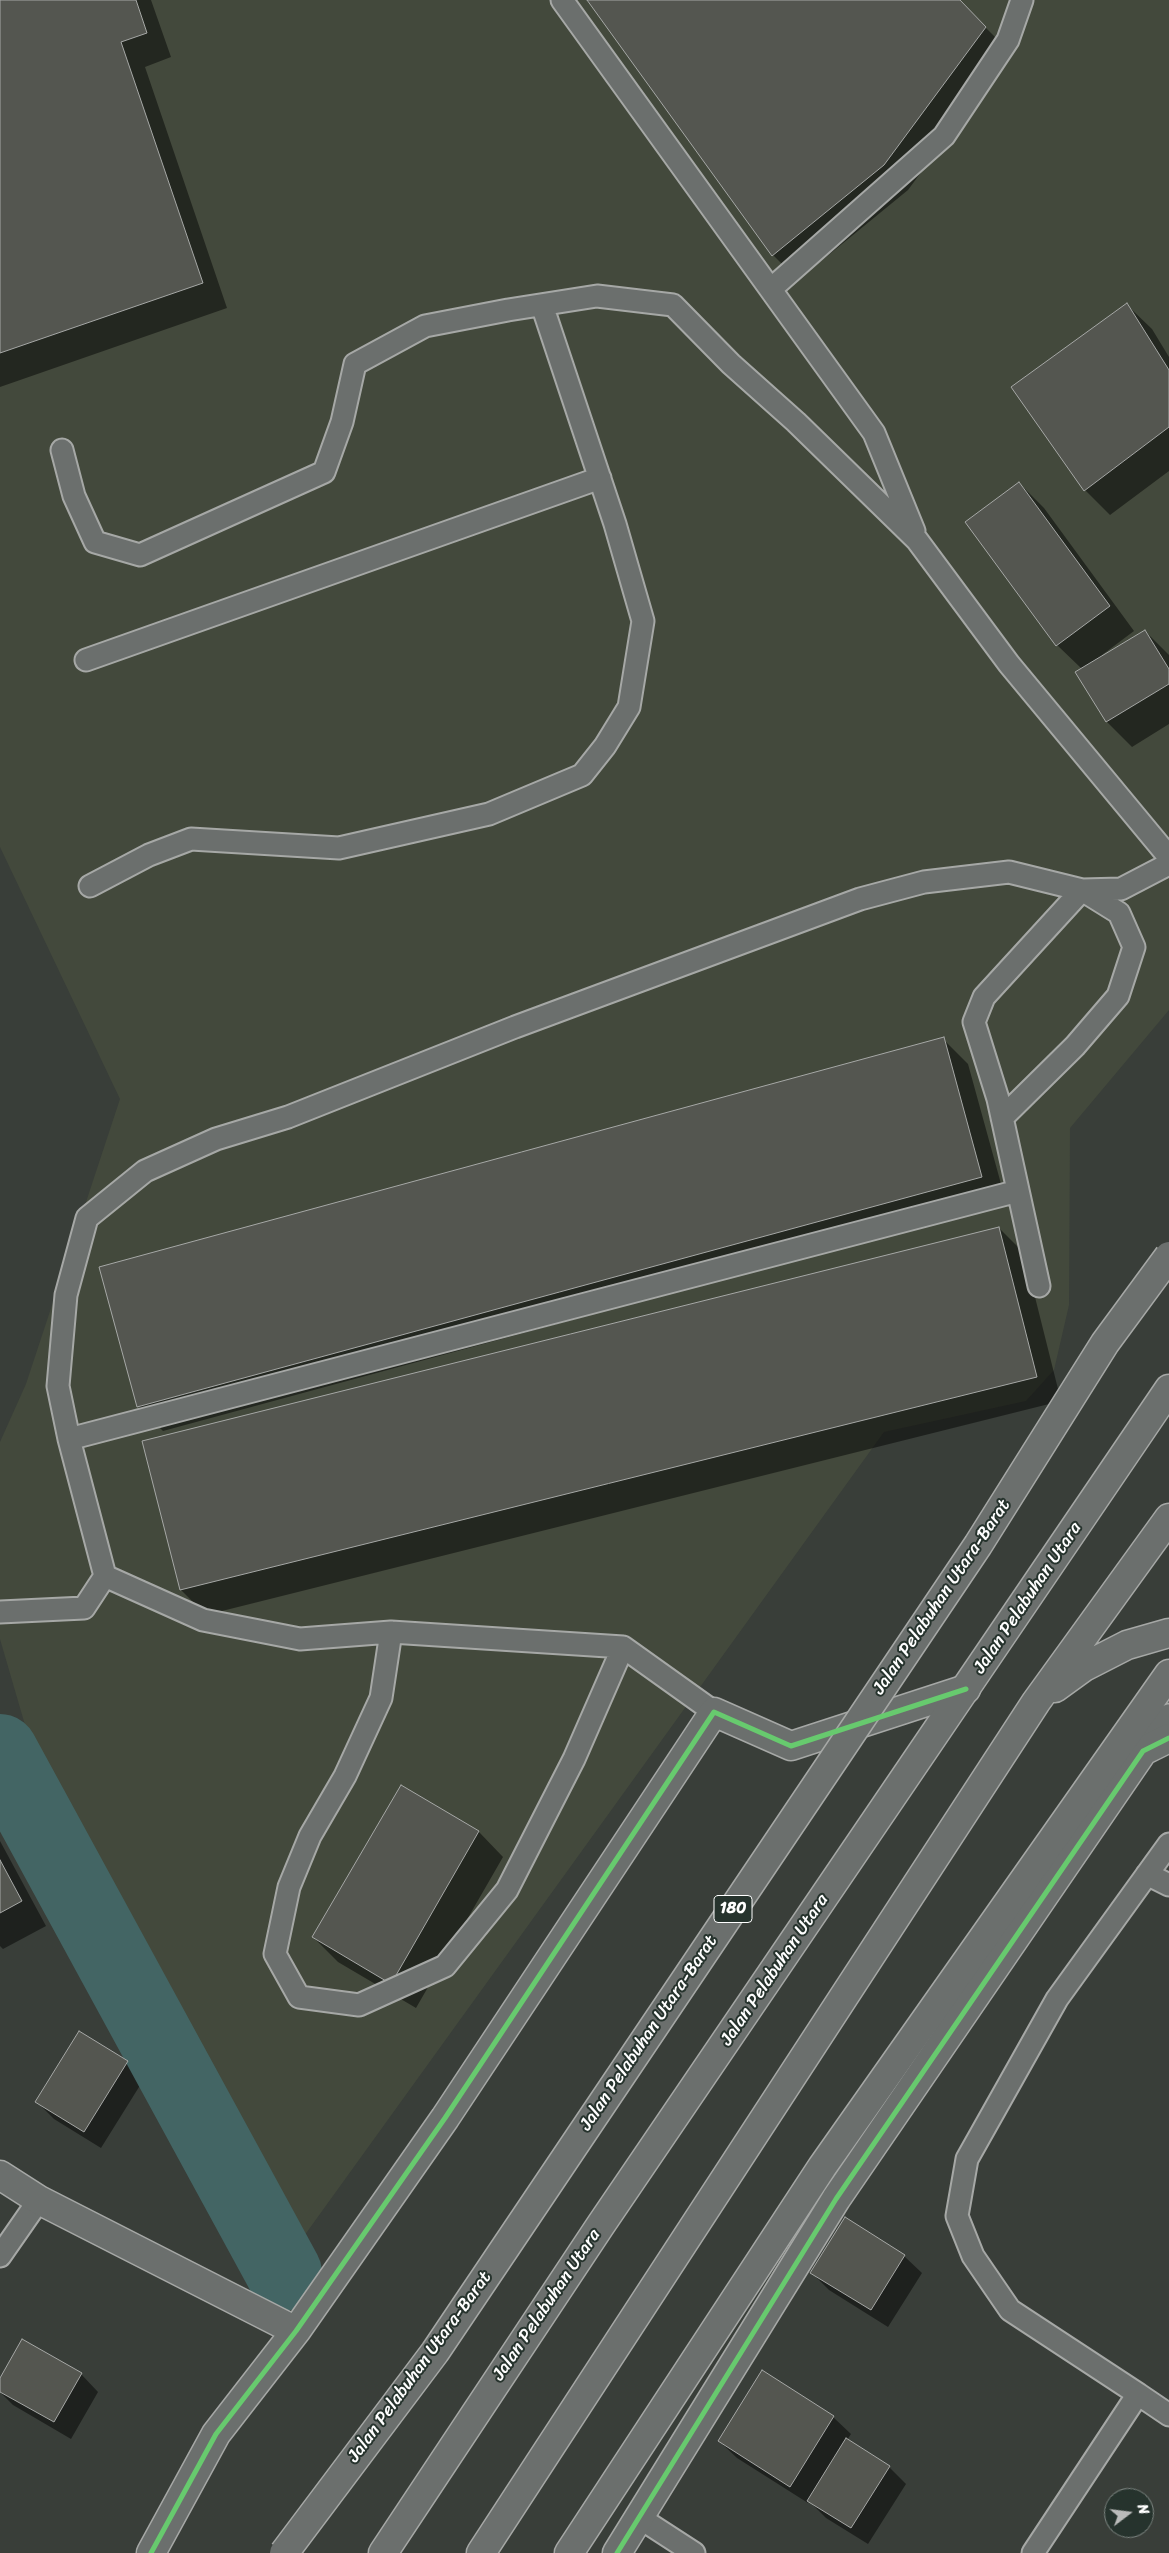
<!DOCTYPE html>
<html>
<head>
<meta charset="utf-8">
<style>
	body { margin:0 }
	#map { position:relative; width:1169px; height:2553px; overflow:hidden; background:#393e39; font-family:Sriracha,sans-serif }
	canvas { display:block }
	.north { position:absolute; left:1104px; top:2488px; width:50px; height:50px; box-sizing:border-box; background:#26332d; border:1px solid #7d8581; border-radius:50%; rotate:75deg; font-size:14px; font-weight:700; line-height:20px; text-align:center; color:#fff }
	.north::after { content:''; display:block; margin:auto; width:18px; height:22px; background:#babbba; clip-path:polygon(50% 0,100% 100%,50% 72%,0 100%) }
</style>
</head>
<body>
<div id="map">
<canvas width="1169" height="2553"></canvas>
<div class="north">N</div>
</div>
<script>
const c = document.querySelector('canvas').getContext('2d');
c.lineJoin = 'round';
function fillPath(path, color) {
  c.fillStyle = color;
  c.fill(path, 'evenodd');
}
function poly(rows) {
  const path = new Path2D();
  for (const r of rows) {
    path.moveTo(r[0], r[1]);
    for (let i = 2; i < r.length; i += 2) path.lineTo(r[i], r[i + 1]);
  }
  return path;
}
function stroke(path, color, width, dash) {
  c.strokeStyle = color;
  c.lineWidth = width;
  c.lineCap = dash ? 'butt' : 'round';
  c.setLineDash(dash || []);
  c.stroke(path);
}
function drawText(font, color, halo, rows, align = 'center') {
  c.font = font + ' Sriracha,sans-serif';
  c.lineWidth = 4;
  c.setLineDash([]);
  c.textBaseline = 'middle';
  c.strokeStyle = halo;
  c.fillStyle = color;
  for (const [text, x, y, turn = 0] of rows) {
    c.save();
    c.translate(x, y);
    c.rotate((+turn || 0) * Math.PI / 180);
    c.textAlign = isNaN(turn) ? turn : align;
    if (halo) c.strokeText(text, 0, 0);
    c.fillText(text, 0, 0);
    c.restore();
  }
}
fillPath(poly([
	[0,0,1169,0,1169,1010,1070,1128,1069,1305,1054,1370,1026,1401,884,1432,299,2243,25,1725,0,1639,0,1442,26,1384,120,1099,0,847]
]), '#43493c');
fillPath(poly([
	[0,0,151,0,171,57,145,67,227,308,0,387],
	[589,0,958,0,1010,52,908,190,798,280,773,255],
	[1127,305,1152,329,1169,357,1169,471,1110,515,1085,490,1013,387],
	[1019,483,1044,508,1134,631,1102,655,1103,657,1145,631,1169,655,1169,724,1132,747,1107,722,1077,672,1082,669,1057,645],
	[943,1039,968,1064,1006,1202,163,1431,138,1406],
	[999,1228,1024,1253,1061,1401,206,1615,181,1590],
	[401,1786,479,1832,503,1857,416,2008,338,1962,313,1937],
	[0,1841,46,1926,3,1949,0,1946],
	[127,2062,144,2079,101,2148,54,2119,37,2102],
	[904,2256,922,2273,888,2327,829,2290,812,2273],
	[23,2341,81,2374,98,2392,71,2439,13,2405,0,2392,0,2381],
	[762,2372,833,2417,851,2434,847,2440,889,2467,906,2484,868,2544,826,2518,809,2501,808,2503,737,2458,719,2441]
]), '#0007');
stroke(poly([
	[0,1752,284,2273]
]), '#436564', 76);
const building = poly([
	[0,0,136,0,147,33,121,42,203,283,0,353,0,0],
	[587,0,960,0,986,27,884,165,772,256,587,0],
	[1127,303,1169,370,1169,427,1084,491,1011,387,1127,303],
	[1019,482,1110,606,1056,646,965,522,1019,482],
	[1145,630,1169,669,1169,684,1106,722,1075,672,1145,630],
	[944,1037,982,1177,137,1407,99,1267,944,1037],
	[999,1227,1037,1377,180,1590,142,1441,999,1227],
	[401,1785,479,1831,391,1984,312,1937,401,1785],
	[0,1860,22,1901,0,1913,0,1860],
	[79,2031,128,2061,84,2132,35,2102,79,2031],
	[845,2217,905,2255,871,2310,810,2273,845,2217],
	[22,2339,82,2373,54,2422,0,2392,0,2378,22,2339],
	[762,2370,834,2416,790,2487,718,2441,762,2370],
	[846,2438,890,2466,851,2528,807,2501,846,2438]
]);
fillPath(building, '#545650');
stroke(building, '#a6a8a6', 1);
const service = poly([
	[562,0,874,433,914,531],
	[771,289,944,136,1008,40,1022,0],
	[62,450,74,496,95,542,140,555,324,472,342,422,355,364,425,326,508,310,597,296,673,305,731,364,796,422,917,540,1009,664,1169,857],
	[86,660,600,478],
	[90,886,149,855,191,839,339,848,489,814,582,775,605,746,629,707,643,621,615,524,542,305],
	[1039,1286,998,1099,974,1022,984,997,1082,890,1121,889,1169,864],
	[69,1439,1018,1191],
	[105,1576,203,1620,300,1639,391,1632,623,1647,714,1712],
	[0,1612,84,1608,105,1576,69,1439,58,1386,66,1295,87,1218,145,1171,216,1139,288,1117,515,1027,860,899,924,882,1009,872,1082,890,1119,913,1134,947,1118,996,1075,1046,1002,1118],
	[391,1632,381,1698,345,1776,310,1836,289,1887,275,1954,299,1997,359,2005,445,1966,507,1890,574,1759,623,1647],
	[1144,1749,1169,1715],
	[1147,1874,1169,1885],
	[0,2256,39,2200],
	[1138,2394,1169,2415],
	[640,2518,694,2553],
	[1033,2553,1138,2394,1010,2310,973,2256,957,2216,967,2159,1057,1999,1169,1844]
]);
const minor = poly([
	[0,2175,39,2200,296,2331],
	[151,2553,216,2434,296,2331,445,2118,714,1712,791,1746,966,1689],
	[617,2553,836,2199,1143,1751,1169,1738]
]);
const secondary = poly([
	[1055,1688,1084,1667,1127,1645,1169,1633],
	[383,2553,600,2226,1169,1389],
	[481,2553,1036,1702,1169,1518]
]);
const primary = poly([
	[569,2553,822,2167,1169,1674]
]);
stroke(service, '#a6a8a6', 25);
stroke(minor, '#a6a8a6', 31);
stroke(secondary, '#a6a8a6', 31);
stroke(primary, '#a6a8a6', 31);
stroke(service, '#6b6f6d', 21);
stroke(minor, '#6b6f6d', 28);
stroke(secondary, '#6b6f6d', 28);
stroke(primary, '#6b6f6d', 28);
const primaryBridge = poly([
	[284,2553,435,2352,978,1545,1105,1343,1169,1256]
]);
stroke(primaryBridge, '#a6a8a6', 31, []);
stroke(primaryBridge, '#6b6f6d', 28);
stroke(poly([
	[151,2553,216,2434,296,2331,445,2118,714,1712,791,1746,966,1689],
	[617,2553,836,2199,1143,1751,1169,1738]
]), '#67ca6e', 5);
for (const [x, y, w] of [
	[733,1909,38]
]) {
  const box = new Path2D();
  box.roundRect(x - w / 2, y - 13.5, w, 27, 4);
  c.fillStyle = '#26332d';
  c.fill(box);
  stroke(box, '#fff', 1);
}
drawText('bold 16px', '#fff', null, [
	["180",733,1909]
]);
drawText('18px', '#fff', '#26332d', [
	["Jalan Pelabuhan Utara-Barat",942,1597,-56],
	["Jalan Pelabuhan Utara",1028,1598,-56],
	["Jalan Pelabuhan Utara",775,1970,-56],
	["Jalan Pelabuhan Utara-Barat",649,2033,-56],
	["Jalan Pelabuhan Utara",547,2305,-56],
	["Jalan Pelabuhan Utara-Barat",420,2367,-54]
]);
</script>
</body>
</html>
